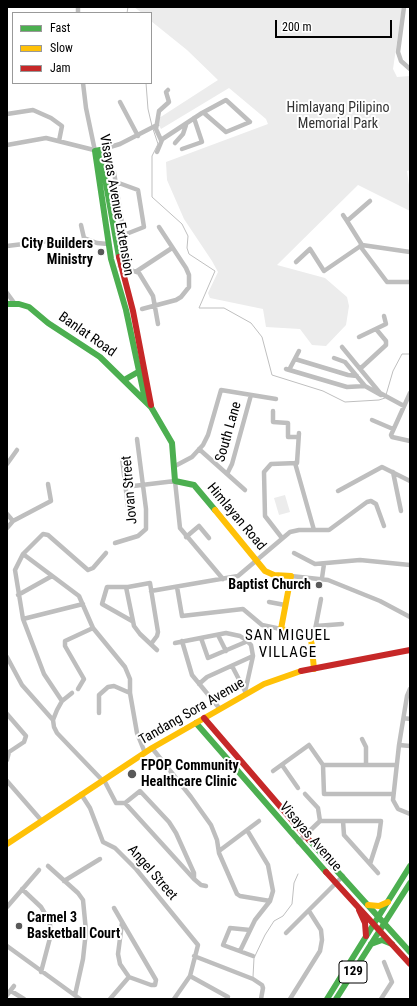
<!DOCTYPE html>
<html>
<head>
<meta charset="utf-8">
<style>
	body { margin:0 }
	#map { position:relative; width:417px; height:1006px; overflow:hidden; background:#fff; font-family:"Roboto Condensed",sans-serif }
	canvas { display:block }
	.frame { position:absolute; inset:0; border:8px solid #000; pointer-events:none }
	.legend { position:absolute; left:12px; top:12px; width:140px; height:72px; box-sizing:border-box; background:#fff; border:1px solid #999; margin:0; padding:5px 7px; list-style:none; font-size:12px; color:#000 }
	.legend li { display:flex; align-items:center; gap:8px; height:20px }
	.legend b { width:20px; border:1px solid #999 }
	.scale { position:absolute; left:275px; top:20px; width:117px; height:18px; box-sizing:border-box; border:2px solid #000; border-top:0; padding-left:5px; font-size:12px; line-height:14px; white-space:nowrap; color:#000; -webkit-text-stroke:3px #fff; paint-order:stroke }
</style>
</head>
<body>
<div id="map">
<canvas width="417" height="1006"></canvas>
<div class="frame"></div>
<ul class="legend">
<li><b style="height:5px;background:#4caf50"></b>Fast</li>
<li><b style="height:5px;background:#ffc107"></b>Slow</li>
<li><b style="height:5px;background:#c62828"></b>Jam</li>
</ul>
<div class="scale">200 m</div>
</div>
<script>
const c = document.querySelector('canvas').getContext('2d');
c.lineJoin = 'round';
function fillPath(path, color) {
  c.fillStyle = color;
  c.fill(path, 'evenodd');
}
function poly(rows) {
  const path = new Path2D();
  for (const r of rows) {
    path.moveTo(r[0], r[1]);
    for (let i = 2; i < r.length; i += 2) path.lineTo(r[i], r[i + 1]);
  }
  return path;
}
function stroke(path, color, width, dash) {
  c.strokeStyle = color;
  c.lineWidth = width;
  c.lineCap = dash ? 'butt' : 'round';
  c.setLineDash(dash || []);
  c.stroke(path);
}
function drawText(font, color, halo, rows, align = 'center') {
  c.font = font + ' "Roboto Condensed",sans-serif';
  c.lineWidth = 4;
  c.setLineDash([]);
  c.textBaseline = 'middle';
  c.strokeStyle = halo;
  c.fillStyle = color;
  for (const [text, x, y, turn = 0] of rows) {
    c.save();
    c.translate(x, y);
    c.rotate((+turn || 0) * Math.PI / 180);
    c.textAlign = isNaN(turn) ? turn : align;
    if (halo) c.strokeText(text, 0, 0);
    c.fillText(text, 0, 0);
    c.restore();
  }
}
fillPath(poly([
	[134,7,402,7,393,69,397,77,410,76,410,170,407,171,410,192,410,211,358,185,277,265,325,278,347,297,349,306,346,325,326,346,312,345,300,329,266,327,263,309,210,298,208,293,218,272,212,261,184,219,167,180,166,162,268,124,266,119,229,88,161,129,156,120,218,80,187,50,151,21,151,13,142,13],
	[285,495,290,512,279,515,274,498]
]), '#ececec');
stroke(poly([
	[127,13,128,7],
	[146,83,148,109,152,126],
	[153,129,158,144,152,156,152,197,182,224,188,236,187,248,189,254,215,271,199,308,224,308,251,323,262,337,272,375,323,391,345,402,379,400,385,398],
	[386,395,393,371,402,354,410,354],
	[253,977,254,958,265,935,274,921,283,916,292,904,294,883,298,874]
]), '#bfbfbf', 1);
stroke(poly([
	[78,7,78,13],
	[404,7,398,52,401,61,410,69],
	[83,83,86,108,95,151],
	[168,90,166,92,169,102,159,111,156,129,161,140,202,113,226,100,250,122,226,132,204,113],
	[120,102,138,136],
	[7,114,33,110,51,118,62,126,59,141],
	[175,143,183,134,186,125],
	[7,145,46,138,94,150],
	[182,149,202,142,194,118],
	[100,150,120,144,157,125],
	[157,152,162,140],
	[114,172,124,236],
	[116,182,138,190,144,227,116,238],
	[343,215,347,221],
	[81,225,84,238,97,243,108,244],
	[362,245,347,221,370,201],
	[7,246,48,241],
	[360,246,387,282,410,282],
	[296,262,310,249,324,271,362,245,410,252],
	[120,266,139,273,153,296,158,324],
	[137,271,172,248],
	[7,293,15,304],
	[142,309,176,300,181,297,189,287,189,275,186,268,159,227],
	[359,337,386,324,384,316],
	[342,347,380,393,404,406],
	[334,358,345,362,365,386,381,395],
	[295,359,348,375,357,376],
	[361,368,386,345,386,341,376,329],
	[286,369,347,387,365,386],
	[289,370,299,351],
	[410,393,391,435,392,437,410,441],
	[273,411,273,422,288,423,288,437,298,437],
	[372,420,393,429],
	[199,449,245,490],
	[122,458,128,507],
	[295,463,314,530],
	[7,464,17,450],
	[175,466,192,457,203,445,208,435,221,390,276,399],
	[393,472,401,511],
	[227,474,232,464,251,395],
	[125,487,175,481,180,528,223,579],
	[338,491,382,467,410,481],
	[7,514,13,521],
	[7,528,13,521,51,501,48,484],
	[186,537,199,526,209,538],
	[282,538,265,516,264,472,271,464,297,463,299,433],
	[115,543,138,536,146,529,146,509,137,439],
	[294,553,315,564,360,560,410,565],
	[23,554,79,596,93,628,125,667,130,679,130,693,137,733,145,753],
	[291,576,328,580,380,601,410,617],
	[322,578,324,564],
	[126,587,134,626,140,634,157,650],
	[177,587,182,616,243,609,262,625,281,629],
	[151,591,238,576,290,532,299,530,329,530,367,502,371,501,376,504,384,526],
	[18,595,52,576],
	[269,602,285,605],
	[23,619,83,604],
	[132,621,102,604,107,587,128,587,150,583,158,632,157,636,151,644],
	[316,626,342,624],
	[218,635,226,651],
	[201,638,208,658,248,641],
	[311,638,314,635,321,599],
	[182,641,192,675,220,709],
	[175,643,226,633,240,636,246,640,251,645,253,656,245,692],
	[7,657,22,685,53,720],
	[232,666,246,693],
	[199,684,207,677,253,656],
	[78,689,84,679,65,646,65,641,93,628],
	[410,689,407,696,399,745,393,800,398,809,410,814],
	[72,693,62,701,57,710,53,720,54,727,57,733,103,781],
	[62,701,44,674,23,619,15,570,23,554,43,534,48,535,88,570,93,568,106,553],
	[99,713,99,695,108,687,114,686,130,693],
	[7,714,26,736,24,742,9,752,7,760],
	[404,718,410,719],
	[362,739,366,747,366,765],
	[399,745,410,746],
	[152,748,191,797,211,825,217,840,219,853,237,894,240,896,270,901],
	[282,765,298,788],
	[323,765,396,765],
	[273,771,309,745,323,765,324,794,393,794],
	[104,780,116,803,125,803,140,791,169,822,176,833,194,873,194,879],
	[7,781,41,820],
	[81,794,90,808,103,842,115,848,136,869,198,945,190,976,174,999],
	[305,794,318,808,320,821],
	[125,803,194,879,201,885,206,886],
	[343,821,344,835,378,873],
	[298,842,320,821,381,821,379,836,370,864],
	[219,851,259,821],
	[48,866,78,893,83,900,86,931,83,959,75,995],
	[64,881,100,859],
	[22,889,41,907,50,922,50,938,41,972],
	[7,907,39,870],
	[114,908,156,980,155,985,151,985,129,977,120,964,118,954,122,923],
	[250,930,230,928,223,945,253,956],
	[286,933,343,876],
	[7,946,80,999],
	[240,951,255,920,270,901,273,891,268,865,247,830],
	[194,956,253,979,262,985,263,988,261,999],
	[190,976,228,997],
	[11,991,24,999],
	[7,995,14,986],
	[110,999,129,977],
	[290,999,320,951,322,940,321,930,309,911],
	[381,999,392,982,384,962]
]), '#bebebe', 4.5);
stroke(poly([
	[119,257,100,150,95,151,111,259,126,310,145,399],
	[7,304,19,304,29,307,48,323,100,357,151,407,172,443,175,481,194,485,215,510],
	[124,380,138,372],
	[196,723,326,872],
	[309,840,410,952],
	[371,944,382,940,392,944],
	[327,999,410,866],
	[336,999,410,883]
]), '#4caf50', 6);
stroke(poly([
	[215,510,265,571,274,575,291,576,281,629,307,635,311,638,314,669],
	[7,844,152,748,264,684,301,671],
	[368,905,379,906,388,902]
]), '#ffc107', 6);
stroke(poly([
	[119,257,133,311,151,405],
	[301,671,410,650],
	[204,718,309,840],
	[326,872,410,964],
	[359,910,365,923,366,936]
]), '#c62828', 6);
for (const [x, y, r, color] of [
	[101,252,4,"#595959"],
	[319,585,4,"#595959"],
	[132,774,5,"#595959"],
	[19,926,4,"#595959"]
]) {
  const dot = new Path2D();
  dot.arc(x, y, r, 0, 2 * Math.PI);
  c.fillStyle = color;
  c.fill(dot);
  stroke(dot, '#fff', 1.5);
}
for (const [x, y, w] of [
	[353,972,28]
]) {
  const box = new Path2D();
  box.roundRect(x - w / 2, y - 11, w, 22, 3);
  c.fillStyle = '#fff';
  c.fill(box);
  stroke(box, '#000', 1);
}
drawText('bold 13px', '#000', null, [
	["129",353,972]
]);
drawText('14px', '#333', '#fff', [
	["Himlayang Pilipino",338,108],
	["Memorial Park",338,124]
]);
drawText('14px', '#000', '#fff', [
	["Visayas Avenue Extension",116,205,80],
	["Banlat Road",87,335,35],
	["South Lane",229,432,-74],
	["Jovan Street",130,490,-95],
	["Himlayan Road",236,517,50],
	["Tandang Sora Avenue",192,712,-30],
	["Visayas Avenue",310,837,49],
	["Angel Street",152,873,49]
]);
drawText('bold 14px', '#000', '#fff', [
	["City Builders",93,244],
	["Ministry",93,260],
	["Baptist Church",311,585],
	["FPOP Community",141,766,"left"],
	["Healthcare Clinic",141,782,"left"],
	["Carmel 3",27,918,"left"],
	["Basketball Court",27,934,"left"]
], 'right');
c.letterSpacing = '1px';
drawText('15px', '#000', '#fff', [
	["SAN MIGUEL",288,636],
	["VILLAGE",288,653]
]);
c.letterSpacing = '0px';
</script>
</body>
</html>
